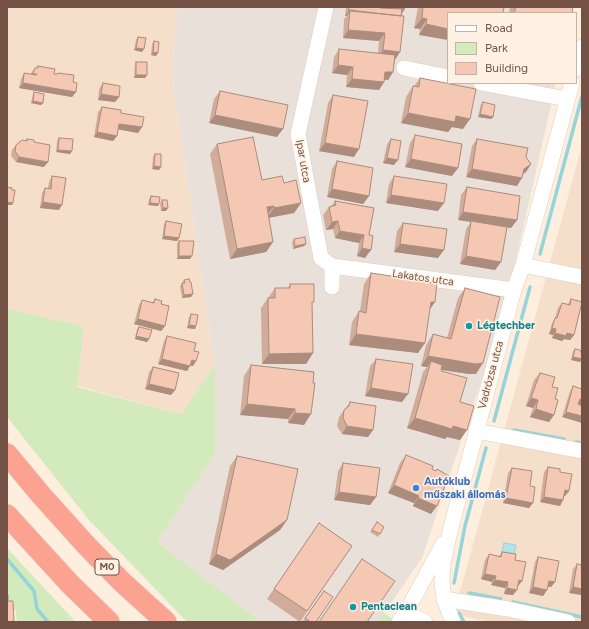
<!DOCTYPE html>
<html>
<head>
<meta charset="utf-8">
<style>
	body { margin:0 }
	#map { position:relative; width:589px; height:629px; overflow:hidden; background:#fdeedd; font-family:Figtree,sans-serif }
	canvas { display:block }
	.frame { position:absolute; inset:0; border:8px solid #735245; pointer-events:none }
	.legend { position:absolute; left:447px; top:12px; width:130px; height:72px; box-sizing:border-box; background:#fff2e4; border:1px solid #c7b2a4; margin:0; padding:5px 7px; list-style:none; font-size:12px; color:#735245 }
	.legend li { display:flex; align-items:center; gap:8px; height:20px }
	.legend b { width:20px; border:1px solid #c7b2a4 }
</style>
</head>
<body>
<div id="map">
<canvas width="589" height="629"></canvas>
<div class="frame"></div>
<ul class="legend">
<li><b style="height:5px;background:#fff"></b>Road</li>
<li><b style="height:11px;background:#d3ebbc"></b>Park</li>
<li><b style="height:11px;background:#f4c8b3"></b>Building</li>
</ul>
</div>
<script>
const c = document.querySelector('canvas').getContext('2d');
c.lineJoin = 'round';
function fillPath(path, color) {
  c.fillStyle = color;
  c.fill(path, 'evenodd');
}
function poly(rows) {
  const path = new Path2D();
  for (const r of rows) {
    path.moveTo(r[0], r[1]);
    for (let i = 2; i < r.length; i += 2) path.lineTo(r[i], r[i + 1]);
  }
  return path;
}
function stroke(path, color, width, dash) {
  c.strokeStyle = color;
  c.lineWidth = width;
  c.lineCap = dash ? 'butt' : 'round';
  c.setLineDash(dash || []);
  c.stroke(path);
}
function drawText(font, color, halo, rows, align = 'center') {
  c.font = font + ' Figtree,sans-serif';
  c.lineWidth = 3;
  c.setLineDash([]);
  c.textBaseline = 'middle';
  c.strokeStyle = halo;
  c.fillStyle = color;
  for (const [text, x, y, turn = 0] of rows) {
    c.save();
    c.translate(x, y);
    c.rotate((+turn || 0) * Math.PI / 180);
    c.textAlign = isNaN(turn) ? turn : align;
    if (halo) c.strokeText(text, 0, 0);
    c.fillText(text, 0, 0);
    c.restore();
  }
}
fillPath(poly([
	[7,7,179,7,171,71,215,365,181,414,77,386,84,326,7,309],
	[582,145,582,622,490,622,454,614]
]), '#f5dfcb');
fillPath(poly([
	[179,7,572,7,570,13,448,13,448,83,556,83,503,316,422,558,378,622,262,622,157,542,215,454,215,365,171,71]
]), '#eae0da');
fillPath(poly([
	[7,309,84,326,77,387,181,414,215,365,215,454,157,542,262,622,187,622,89,520,7,417],
	[7,548,29,572,76,622,17,622,16,612,7,598],
	[384,613,397,622,378,622]
]), '#d3ebbc');
const water = poly([
	[504,543,516,545,514,554,502,552,504,543]
]);
fillPath(water, '#b1e4e7');
stroke(water, '#97d4d9', 1);
stroke(poly([
	[540,254,582,96],
	[494,421,530,287],
	[514,430,564,439],
	[576,442,582,443],
	[7,559,34,591,37,609,48,622],
	[454,583,465,526,486,448],
	[469,593,501,599],
	[513,602,582,617],
	[459,613,464,622]
]), '#97d4d9', 3.5);
const minor = poly([
	[326,7,298,134,321,258,332,266,332,287],
	[404,68,448,77],
	[576,69,582,47],
	[481,83,567,99],
	[523,265,582,277],
	[332,266,514,290],
	[476,431,582,451],
	[444,599,508,609,568,622],
	[406,612,425,622],
	[399,622,406,612,443,544],
	[453,622,444,599,442,582,443,564,450,531,514,290,523,265,572,83]
]);
const highway = poly([
	[7,454,41,495,86,545,122,582,166,622],
	[7,515,70,584,109,622]
]);
stroke(minor, '#e3cbbc', 16);
stroke(highway, '#dbd2cf', 22);
stroke(minor, '#fff', 15);
stroke(highway, '#fba390', 21);
fillPath(poly([
	[346,7,406,7,401,14,393,72,388,80,384,80,384,82,379,90,346,87,347,75,332,73,334,57,339,49,378,53,379,41,343,38,344,19,347,16,345,16],
	[418,7,504,7,419,35,420,29,414,28],
	[510,7,573,7,572,13,509,13],
	[138,37,142,52,134,50,136,40],
	[154,41,156,56,151,55,152,44],
	[136,62,147,75,145,78,134,78,135,64],
	[38,66,54,74,57,74,58,73,73,82,76,92,72,97,19,88,21,79,24,73,31,74,31,73,35,68,37,68],
	[420,78,463,129,452,127,448,132,401,123,406,97,413,86,414,86],
	[103,83,119,97,115,102,98,100,99,89],
	[220,91,277,137,209,123,214,99],
	[34,92,43,103,41,105,31,103,33,94],
	[333,95,354,157,319,151,328,103],
	[483,102,493,117,491,119,478,117,481,104],
	[102,107,121,113,142,127,138,133,118,129,117,136,113,141,94,137,98,112],
	[415,135,452,176,405,167,410,143],
	[59,138,72,151,70,154,56,152,57,141],
	[27,139,34,142,44,167,16,162,11,156,12,150,16,145,26,141],
	[391,139,394,165,383,163,387,144],
	[477,139,526,157,531,164,526,172,523,174,517,186,466,177,472,146],
	[217,144,262,180,284,183,301,203,294,213,269,218,273,242,266,252,230,259,210,154],
	[155,154,159,170,152,169,153,157],
	[337,161,369,196,363,204,327,197,332,169],
	[52,176,59,210,40,208,42,193,45,188,48,188,49,182],
	[394,176,438,211,386,203,389,184],
	[467,187,517,220,511,228,507,227,501,262,495,270,460,264,466,229,471,222,458,220,461,195],
	[151,196,159,204,158,206,148,205,149,199],
	[162,200,166,211,161,211,160,203],
	[335,201,374,208,365,258,357,256,359,243,335,238,333,229,326,230,323,215,329,207,331,206],
	[166,221,179,238,177,241,162,239,164,224],
	[403,223,438,258,394,252,397,231],
	[294,239,306,244,304,246,293,249,292,242],
	[179,241,190,259,177,259,177,244],
	[371,273,430,310,418,353,349,345,352,322,359,311,360,311,364,284],
	[184,280,193,294,191,297,182,298,180,286],
	[290,284,312,305,313,353,306,364,262,364,261,308,275,288,288,288],
	[465,288,476,374,469,374,441,370,441,371,460,402,460,440,447,437,445,439,407,428,423,372,427,367,421,366,426,345,433,334,447,338,458,298],
	[155,299,161,304,165,326,161,331,134,324,139,305,142,300,152,303],
	[571,299,574,335,570,340,564,339,562,341,552,338,553,335,549,334,552,323,555,318,558,308,562,303,568,304],
	[191,314,196,326,195,329,187,328,189,317],
	[139,327,149,339,147,342,135,339,137,329],
	[167,336,194,351,196,361,193,366,190,365,187,371,158,364,164,341],
	[575,349,582,359,580,362,571,360,573,351],
	[376,359,402,402,365,396,370,366],
	[251,365,314,372,304,425,288,423,288,419,240,415,244,376],
	[153,367,175,390,171,395,145,389,149,372],
	[540,373,552,387,555,399,549,422,530,417,533,408,526,406,534,380],
	[573,386,582,389,562,417,570,391],
	[350,402,373,430,368,437,342,434,337,426,339,417],
	[406,455,432,469,431,514,413,506,414,503,388,493,400,463],
	[237,456,287,520,280,530,223,570,209,564,230,466],
	[343,463,376,497,370,505,334,500,338,471],
	[548,467,560,472,569,491,565,496,564,496,560,506,540,502,544,472],
	[512,468,530,486,533,503,529,508,503,503,508,473],
	[319,523,352,546,300,622,267,599],
	[375,525,384,527,378,537,370,532],
	[502,552,515,560,522,581,518,586,513,595,504,594,505,588,491,585,492,582,481,579,485,560,489,554,499,556],
	[538,557,555,582,551,587,548,587,547,590,543,596,529,593,535,562],
	[577,564,582,565,582,595,569,593,573,569],
	[324,591,316,622,302,622]
]), '#d2ac9a');
fillPath(poly([
	[380,7,406,7,401,15,376,13],
	[349,10,401,16,350,11,347,16,345,16],
	[422,18,427,19,420,29,414,28],
	[426,24,448,29,448,40,419,35],
	[348,30,385,33,379,41,343,38],
	[136,48,144,49,142,52,134,50],
	[383,50,400,52,395,60,378,58],
	[153,52,158,53,156,56,151,55],
	[338,65,353,67,347,75,332,73],
	[385,72,393,72,388,80,380,79],
	[136,75,147,75,145,78,134,78],
	[352,79,384,82,379,90,346,87],
	[23,83,76,92,72,97,19,88],
	[101,94,119,97,115,102,98,100],
	[33,101,43,103,41,105,31,103],
	[408,113,456,116,470,119,463,129,452,127,448,132,401,123],
	[480,114,493,117,491,119,478,117],
	[215,115,283,129,277,137,209,123],
	[119,124,142,127,138,133,116,129],
	[97,132,117,136,113,141,94,137],
	[325,143,359,149,354,157,319,151],
	[58,150,72,151,70,154,56,152],
	[19,157,48,162,44,167,16,162],
	[387,158,398,160,394,165,383,163],
	[411,159,458,168,452,176,405,167],
	[531,164,526,172,518,177,524,169],
	[154,166,161,167,159,170,152,169],
	[472,169,522,178,517,186,466,177],
	[332,189,369,196,363,204,327,197],
	[391,195,444,203,438,211,386,203],
	[7,202,13,203,12,205,7,205],
	[43,202,62,205,59,210,40,208],
	[150,203,159,204,158,206,148,205],
	[301,203,294,213,267,218,274,208],
	[274,206,266,216,267,207],
	[163,208,168,208,166,211,161,211],
	[463,212,517,220,511,228,458,220],
	[338,221,333,229,326,230,332,222],
	[340,231,364,235,359,243,335,238],
	[164,236,179,238,177,241,162,239],
	[273,242,266,252,230,259,237,249],
	[306,244,304,246,293,249,295,246],
	[400,244,444,250,438,258,394,252],
	[362,248,371,250,365,258,357,256],
	[179,256,192,256,190,259,177,259],
	[466,256,501,262,495,270,460,264],
	[193,294,191,297,182,298,184,295],
	[431,302,435,302,428,312],
	[138,319,165,326,161,331,134,324],
	[189,325,196,326,195,329,187,328],
	[552,328,556,329,553,335,549,334],
	[555,333,567,333,574,335,570,340,564,339,562,341,552,338],
	[356,334,425,343,418,353,349,345],
	[136,336,149,339,147,342,135,339],
	[313,353,306,364,262,364,269,354],
	[428,356,483,363,476,374,469,374,429,368,431,361,427,367,421,366],
	[573,357,582,359,580,362,571,360],
	[162,359,190,366,187,371,158,364],
	[192,360,196,361,193,366,188,365],
	[149,384,175,390,171,395,145,389],
	[371,388,408,394,402,402,365,396],
	[531,398,538,400,533,408,526,406],
	[580,399,582,399,582,406,576,404],
	[247,404,295,409,288,419,240,415],
	[536,409,554,415,549,422,530,417],
	[566,412,582,416,582,423,562,417],
	[295,413,311,414,304,425,288,423],
	[415,418,453,426,467,430,460,440,447,437,445,439,407,428],
	[347,426,373,430,368,437,342,434],
	[394,485,419,496,414,503,388,493],
	[565,490,569,491,565,496,561,496],
	[339,492,376,497,370,505,334,500],
	[544,497,563,500,560,506,540,502],
	[418,498,437,506,431,514,413,506],
	[506,498,533,503,529,508,503,503],
	[287,520,280,530,223,570,209,564,216,554],
	[485,574,496,576,492,582,481,579],
	[495,580,508,582,505,588,491,585],
	[519,580,522,581,518,586,515,585],
	[549,581,555,582,551,587,545,586],
	[533,587,547,590,543,596,529,593],
	[573,587,582,589,582,595,569,593],
	[507,588,517,590,513,595,504,594]
]), '#ab8c7d');
const building = poly([
	[349,7,380,7,380,8,402,9,401,16,349,10,349,7],
	[423,7,504,7,503,13,448,13,448,29,426,24,427,19,422,18,423,7],
	[516,7,573,7,572,13,514,13,516,7],
	[350,11,404,16,400,52,383,50,385,33,348,30,350,11],
	[138,37,146,38,144,49,136,48,138,37],
	[154,41,159,42,158,53,153,52,154,41],
	[339,49,395,55,393,72,385,72,384,82,352,79,353,67,338,65,339,49],
	[136,62,147,62,147,75,136,75,136,62],
	[38,66,55,69,54,74,58,74,58,73,74,75,73,82,77,83,76,92,23,83,24,73,36,75,37,74,33,74,35,68,38,68,38,66],
	[420,78,476,89,470,119,456,116,455,122,408,113,413,86,419,87,420,78],
	[103,83,120,86,119,97,101,94,103,83],
	[220,91,288,105,283,129,215,115,220,91],
	[34,92,44,94,43,103,33,101,34,92],
	[333,95,368,101,359,149,325,143,333,95],
	[483,102,495,105,493,117,480,114,483,102],
	[102,107,121,110,121,113,144,117,142,127,119,124,117,136,97,132,102,107],
	[415,135,462,144,458,168,411,159,415,135],
	[253,137,262,180,282,176,284,183,296,180,301,203,274,208,274,206,267,207,273,242,237,249,217,144,253,137],
	[59,138,73,139,72,151,58,150,59,138],
	[27,139,34,140,34,142,50,145,48,162,19,157,15,151,16,145,22,140,27,141,27,139],
	[391,139,401,141,398,160,387,158,391,139],
	[477,139,528,148,526,157,531,164,524,169,522,178,472,169,477,139],
	[155,154,161,154,161,167,154,166,155,154],
	[337,161,373,168,369,196,332,189,337,161],
	[52,176,66,178,62,205,43,202,45,188,51,189,52,176],
	[394,176,447,184,444,203,391,195,394,176],
	[7,187,12,188,12,190,15,190,13,203,7,202,7,187],
	[467,187,520,196,517,220,463,212,467,187],
	[151,196,160,197,159,204,150,203,151,196],
	[162,200,167,200,168,208,163,208,162,200],
	[335,201,374,208,369,235,373,236,371,250,362,248,364,235,340,231,338,221,332,222,329,207,336,205,335,201],
	[166,221,182,224,179,238,164,236,166,221],
	[471,221,507,227,501,262,466,256,471,221],
	[403,223,447,229,444,250,400,244,403,223],
	[305,237,306,244,295,246,294,239,305,237],
	[179,241,194,241,192,256,179,256,179,241],
	[371,273,437,283,435,302,431,302,425,343,356,334,359,311,366,313,371,273],
	[189,279,190,282,191,282,193,294,184,295,182,283,185,283,184,280,189,279],
	[290,284,314,284,314,302,312,302,313,353,269,354,268,298,275,298,275,288,290,288,290,284],
	[465,288,500,297,483,363,476,364,428,356,433,334,451,339,465,288],
	[155,299,162,301,161,304,169,306,165,326,138,319,142,300,154,303,155,299],
	[571,299,582,302,574,335,567,333,566,336,555,333,556,329,552,328,555,318,557,318,562,303,570,305,571,299],
	[191,314,198,315,196,326,189,325,191,314],
	[139,327,152,330,149,339,136,336,139,327],
	[167,336,196,343,194,351,199,352,196,361,192,360,190,366,162,359,167,336],
	[575,349,580,350,582,354,582,359,573,357,575,349],
	[376,359,413,364,408,394,371,388,376,359],
	[431,361,442,365,441,371,467,378,460,402,474,406,467,430,453,426,452,429,415,418,431,361],
	[251,365,314,372,313,383,315,383,311,414,295,413,295,409,247,404,251,365],
	[153,367,179,373,175,390,149,384,153,367],
	[540,373,555,377,552,387,558,388,555,399,558,400,554,415,536,409,538,400,531,398,540,373],
	[573,386,582,389,582,399,580,399,578,404,582,406,582,416,566,412,573,386],
	[350,402,376,406,373,430,347,426,343,418,344,410,349,406,350,402],
	[406,455,433,466,432,469,436,471,437,469,449,476,437,506,418,498,419,496,394,485,406,455],
	[237,456,298,469,287,520,230,560,216,554,237,456],
	[343,463,380,468,376,497,339,492,343,463],
	[548,467,560,469,560,472,572,474,569,491,565,490,563,500,544,497,548,467],
	[512,468,532,471,530,486,535,487,533,503,506,498,512,468],
	[377,522,384,527,380,534,372,530,377,522],
	[319,523,352,546,307,611,274,589,319,523],
	[502,552,516,554,515,560,526,562,522,581,519,580,517,590,507,588,508,582,495,580,496,576,485,574,489,554,501,557,502,552],
	[538,557,559,561,555,582,549,581,547,590,533,587,538,557],
	[362,559,395,581,367,622,319,622,362,559],
	[577,564,582,565,582,589,573,587,577,564],
	[324,591,333,597,316,622,311,622,305,618,324,591],
	[7,595,8,595,8,601,13,601,14,621,7,622,7,595]
]);
fillPath(building, '#f4c8b3');
stroke(building, '#ab8c7d', 1);
for (const [x, y, r, color] of [
	[469,326,4,"#0f9aa8"],
	[416,488,4,"#3f7fe0"],
	[353,607,4,"#0f9aa8"]
]) {
  const dot = new Path2D();
  dot.arc(x, y, r, 0, 2 * Math.PI);
  c.fillStyle = color;
  c.fill(dot);
  stroke(dot, '#fff2e4', 1.5);
}
for (const [x, y, w] of [
	[107,567,24]
]) {
  const box = new Path2D();
  box.roundRect(x - w / 2, y - 8, w, 16, 3);
  c.fillStyle = '#fff2e4';
  c.fill(box);
  stroke(box, '#735245', 1);
}
drawText('bold 10px', '#735245', null, [
	["M0",107,567]
]);
drawText('11px', '#735245', '#fff2e4', [
	["Ipar utca",303,161,80],
	["Lakatos utca",423,278,8],
	["Vadrózsa utca",491,375,-75]
]);
drawText('bold 11px', '#0d838f', '#fff2e4', [
	["Légtechber",477,326],
	["Pentaclean",361,607]
], 'left');
drawText('bold 11px', '#366cbe', '#fff2e4', [
	["Autóklub",424,482],
	["műszaki állomás",424,495]
], 'left');
</script>
</body>
</html>
